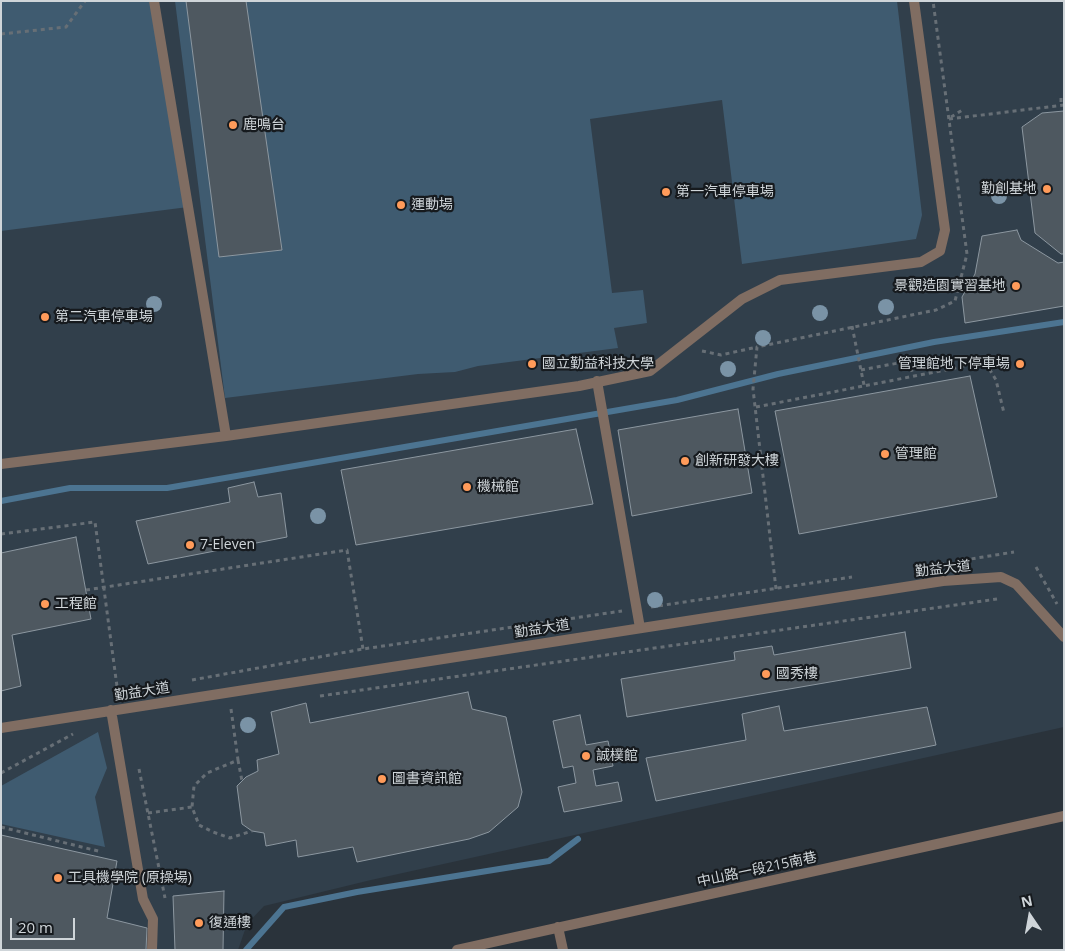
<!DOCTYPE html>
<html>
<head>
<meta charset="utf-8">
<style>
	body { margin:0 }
	#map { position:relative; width:1065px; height:951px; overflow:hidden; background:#2a333b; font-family:"Open Sans",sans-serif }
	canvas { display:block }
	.frame { position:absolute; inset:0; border:2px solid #cfd5d9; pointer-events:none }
	.north { position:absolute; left:1005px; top:891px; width:50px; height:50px; -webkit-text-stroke:4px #161a1e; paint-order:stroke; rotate:348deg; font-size:14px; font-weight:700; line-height:20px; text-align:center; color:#cfd5d9 }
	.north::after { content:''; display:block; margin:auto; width:18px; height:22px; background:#cfd5d9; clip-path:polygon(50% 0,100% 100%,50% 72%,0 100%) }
	.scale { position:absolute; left:10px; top:918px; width:65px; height:22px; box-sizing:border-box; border:2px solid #cfd5d9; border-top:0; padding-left:6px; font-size:15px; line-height:18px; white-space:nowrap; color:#cfd5d9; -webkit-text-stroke:4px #161a1e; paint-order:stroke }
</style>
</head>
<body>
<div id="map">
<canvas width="1065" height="951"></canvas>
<div class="frame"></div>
<div class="north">N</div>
<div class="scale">20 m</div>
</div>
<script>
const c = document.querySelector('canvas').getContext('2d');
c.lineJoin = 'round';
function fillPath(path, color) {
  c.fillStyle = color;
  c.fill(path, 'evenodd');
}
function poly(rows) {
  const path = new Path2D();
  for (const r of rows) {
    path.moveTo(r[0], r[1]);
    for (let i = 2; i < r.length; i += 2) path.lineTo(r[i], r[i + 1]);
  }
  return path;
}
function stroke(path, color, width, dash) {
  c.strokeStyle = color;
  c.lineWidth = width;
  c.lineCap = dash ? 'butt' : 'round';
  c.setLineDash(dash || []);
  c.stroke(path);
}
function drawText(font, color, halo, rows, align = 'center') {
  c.font = font + ' "Open Sans","Noto Sans TC",sans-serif';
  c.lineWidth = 4.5;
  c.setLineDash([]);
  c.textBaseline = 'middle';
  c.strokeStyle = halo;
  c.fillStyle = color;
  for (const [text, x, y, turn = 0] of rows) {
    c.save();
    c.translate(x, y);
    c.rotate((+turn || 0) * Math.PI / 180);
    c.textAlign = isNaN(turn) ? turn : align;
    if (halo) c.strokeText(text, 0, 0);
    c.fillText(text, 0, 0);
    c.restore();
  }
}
fillPath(poly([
	[1,1,1064,1,1064,727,371,880,264,906,247,924,238,950,1,950]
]), '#313f4b');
fillPath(poly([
	[1,1,154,1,188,207,1,231],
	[175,1,897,1,922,215,916,239,742,264,722,100,590,119,612,293,643,290,647,323,614,328,618,348,478,366,455,372,418,374,225,398],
	[98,732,107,768,95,797,105,847,1,824,1,786]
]), '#3f5b70');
stroke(poly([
	[1,501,70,488,167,488,677,400,778,374,934,342,1064,322],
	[246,950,284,907,357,892,549,861,578,839]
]), '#4c7491', 6);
const building = poly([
	[186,1,246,1,282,250,219,257,186,1],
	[1064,111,1064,254,1061,254,1035,233,1022,127,1042,113,1064,111],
	[1017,230,1021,240,1058,263,1064,262,1064,306,965,323,962,297,975,274,982,236,1017,230],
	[970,376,997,497,799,534,775,411,970,376],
	[738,409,752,493,632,516,618,430,738,409],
	[576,429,593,504,356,545,341,470,576,429],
	[254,482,258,497,281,493,287,537,148,564,136,521,230,502,228,488,254,482],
	[76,537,91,619,12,635,21,686,1,691,1,553,76,537],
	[905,632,911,668,627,717,621,679,735,660,734,652,772,646,774,655,905,632],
	[468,692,472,709,506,717,522,792,518,807,489,832,469,839,357,862,353,847,298,857,296,840,266,846,264,833,252,831,242,824,237,786,246,777,258,771,257,760,279,754,271,712,306,703,310,723,468,692],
	[779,706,784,731,927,707,936,745,656,801,646,758,746,740,742,714,779,706],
	[580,715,586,745,608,741,613,766,593,770,596,786,618,782,622,801,564,812,558,787,576,783,573,766,563,768,553,721,580,715],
	[1,835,117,861,107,918,147,928,146,950,1,950,1,835],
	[224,891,223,950,175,950,173,896,224,891]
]);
fillPath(building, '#4e5860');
stroke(building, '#8c97a0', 1);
stroke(poly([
	[1,34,66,27,85,1],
	[1061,98,1061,105],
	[951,117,964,109],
	[949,119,1064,105],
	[852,326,864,385],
	[702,351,721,355,757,347],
	[861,370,909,361,913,375],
	[756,407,971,365,987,365,996,380,1004,413],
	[1,534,95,522,118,694],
	[940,564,1014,552],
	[1036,567,1057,604],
	[776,589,753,389,757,347,936,310,955,301,967,254,933,1],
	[86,590,347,550,363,649],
	[651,607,852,577],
	[192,680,363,649,622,611],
	[320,696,997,599],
	[231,709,238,760,207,773,194,786,192,807,199,825,213,832,230,838,252,831],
	[238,760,242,781],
	[139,769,165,898],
	[1,773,73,734],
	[148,813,192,807],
	[1,827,102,852]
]), '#676f76', 3, [4, 4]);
stroke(poly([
	[154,1,226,436],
	[597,381,640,628],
	[1,464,226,436,579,386,650,371,742,299,780,280,921,262,940,251,945,230,914,1],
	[111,710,143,899,153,919,152,950],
	[1,728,943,581,1001,577,1016,584,1064,637]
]), '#806d62', 10);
stroke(poly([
	[558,927,563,950],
	[457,950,1064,816]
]), '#806d62', 10);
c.fillStyle = '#7a93a6';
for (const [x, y] of [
	[999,196],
	[154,304],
	[886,307],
	[820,313],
	[763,338],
	[728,369],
	[318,516],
	[655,600],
	[248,725]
]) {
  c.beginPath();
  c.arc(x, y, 8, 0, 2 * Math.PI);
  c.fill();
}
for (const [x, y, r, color] of [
	[233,125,5,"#ff9b5a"],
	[1047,189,5,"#ff9b5a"],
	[666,192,5,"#ff9b5a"],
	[401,205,5,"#ff9b5a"],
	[1016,286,5,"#ff9b5a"],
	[45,317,5,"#ff9b5a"],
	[532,364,5,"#ff9b5a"],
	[1020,364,5,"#ff9b5a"],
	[885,454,5,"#ff9b5a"],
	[685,461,5,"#ff9b5a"],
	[467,487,5,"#ff9b5a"],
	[190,545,5,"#ff9b5a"],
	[45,604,5,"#ff9b5a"],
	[766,674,5,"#ff9b5a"],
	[586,756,5,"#ff9b5a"],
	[382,779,5,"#ff9b5a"],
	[58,878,5,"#ff9b5a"],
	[199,923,5,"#ff9b5a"]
]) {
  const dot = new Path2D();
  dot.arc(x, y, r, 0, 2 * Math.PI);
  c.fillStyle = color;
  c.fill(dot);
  stroke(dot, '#161a1e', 2);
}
drawText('14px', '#cfd5d9', '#161a1e', [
	["鹿鳴台",243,125],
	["勤創基地",1037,189,"right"],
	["第一汽車停車場",676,192],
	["運動場",411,205],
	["景觀造園實習基地",1006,286,"right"],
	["第二汽車停車場",55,317],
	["國立勤益科技大學",542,364],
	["管理館地下停車場",1010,364,"right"],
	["管理館",895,454],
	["創新研發大樓",695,461],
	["機械館",477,487],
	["7-Eleven",200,545],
	["工程館",55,604],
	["國秀樓",776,674],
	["誠樸館",596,756],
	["圖書資訊館",392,779],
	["工具機學院 (原操場)",68,878],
	["復通樓",209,923]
], 'left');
drawText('14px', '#cfd5d9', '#161a1e', [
	["勤益大道",943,569,-6],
	["勤益大道",542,629,-9],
	["勤益大道",142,692,-9],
	["中山路一段215南巷",757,870,-12]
]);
</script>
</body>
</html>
